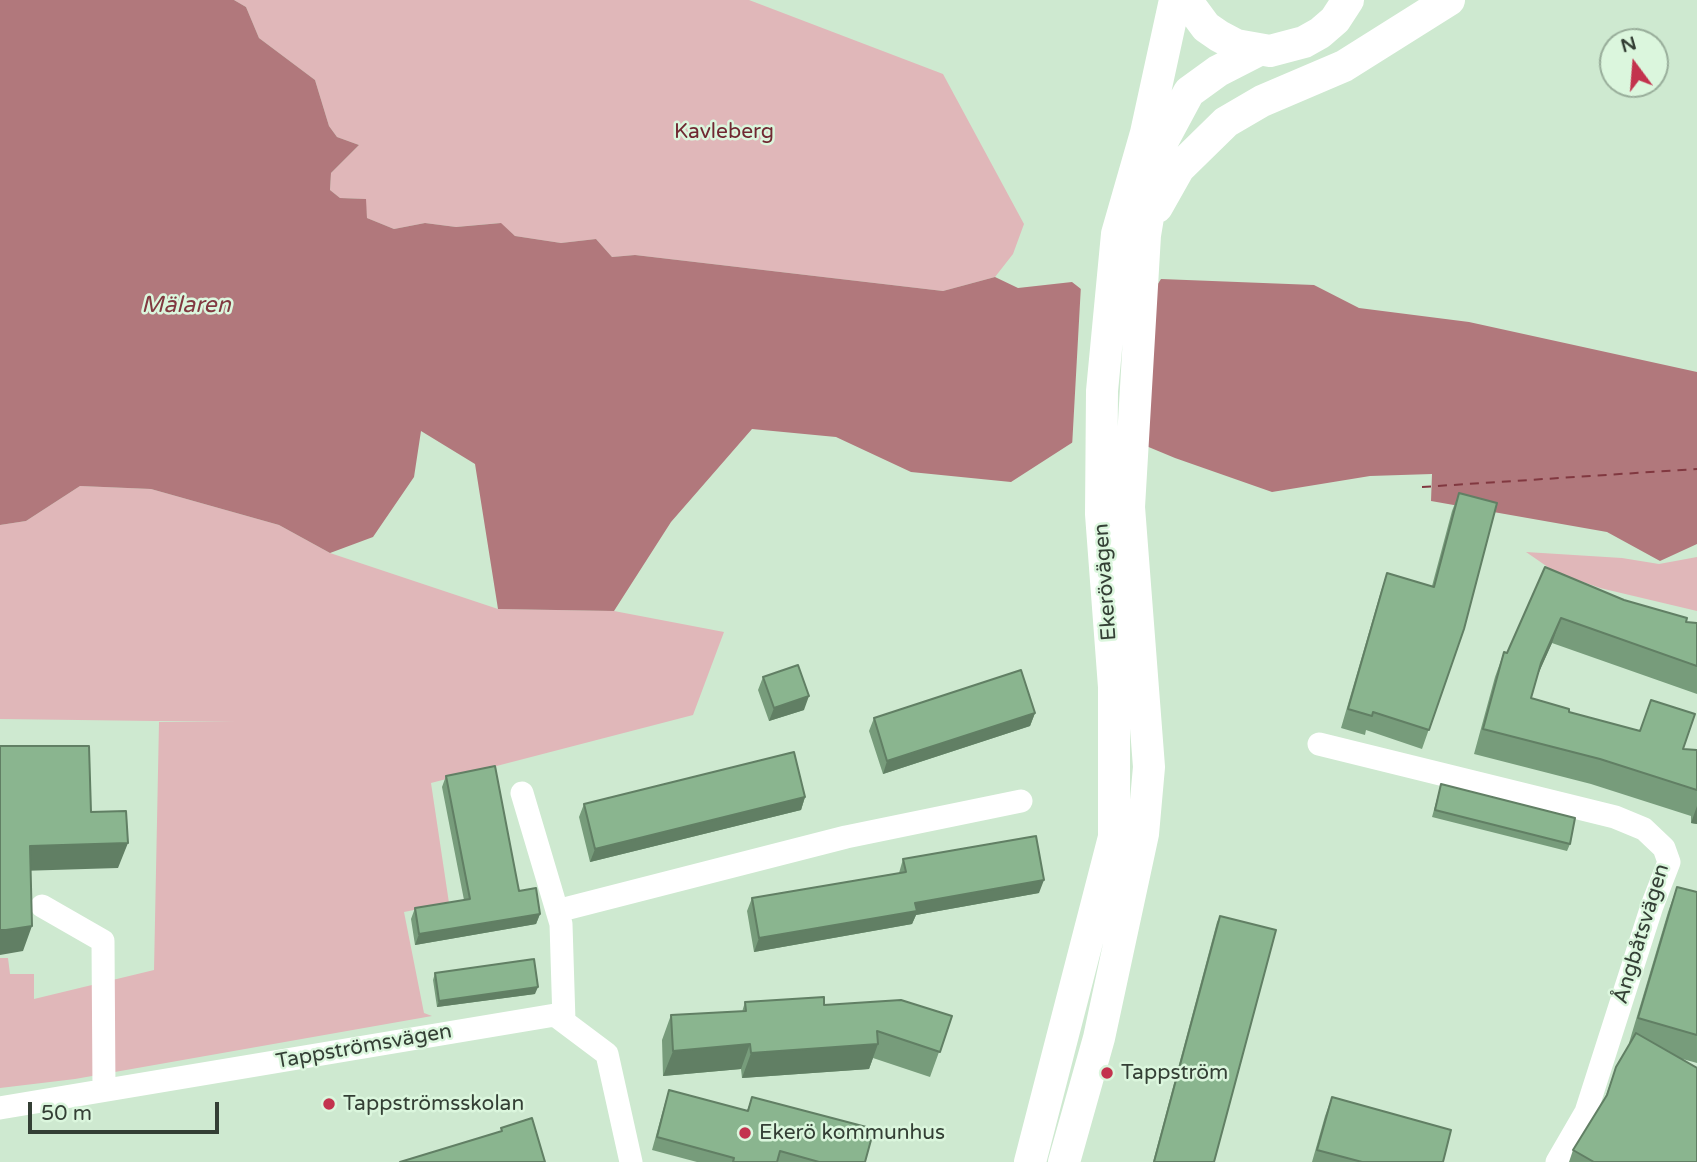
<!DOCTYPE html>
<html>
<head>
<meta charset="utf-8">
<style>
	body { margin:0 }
	#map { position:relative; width:1697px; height:1162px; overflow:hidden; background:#cee9d0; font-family:"Varela Round",sans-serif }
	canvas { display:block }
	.north { position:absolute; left:1599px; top:28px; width:70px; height:70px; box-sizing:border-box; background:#dbf6dd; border:2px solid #98ad9a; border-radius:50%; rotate:344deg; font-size:19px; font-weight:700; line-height:28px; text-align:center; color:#343f35 }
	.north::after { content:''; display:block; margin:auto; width:24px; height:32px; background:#c3334e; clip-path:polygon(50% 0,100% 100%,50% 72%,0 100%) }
	.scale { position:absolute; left:28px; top:1102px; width:191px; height:32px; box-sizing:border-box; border:4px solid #343f35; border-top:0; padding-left:9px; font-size:21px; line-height:24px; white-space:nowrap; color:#343f35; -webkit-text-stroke:5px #dbf6dd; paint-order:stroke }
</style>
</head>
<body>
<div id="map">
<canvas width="1697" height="1162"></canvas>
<div class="north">N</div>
<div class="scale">50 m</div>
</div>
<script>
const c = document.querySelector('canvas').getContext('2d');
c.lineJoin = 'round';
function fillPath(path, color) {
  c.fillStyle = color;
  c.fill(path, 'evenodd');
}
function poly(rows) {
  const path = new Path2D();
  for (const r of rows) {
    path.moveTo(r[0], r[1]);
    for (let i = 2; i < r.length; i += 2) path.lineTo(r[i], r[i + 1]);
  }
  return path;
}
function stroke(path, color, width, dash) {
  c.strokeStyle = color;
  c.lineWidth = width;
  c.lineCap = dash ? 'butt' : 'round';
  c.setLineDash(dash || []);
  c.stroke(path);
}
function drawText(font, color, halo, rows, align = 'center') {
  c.font = font + ' "Varela Round",sans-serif';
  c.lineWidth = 5;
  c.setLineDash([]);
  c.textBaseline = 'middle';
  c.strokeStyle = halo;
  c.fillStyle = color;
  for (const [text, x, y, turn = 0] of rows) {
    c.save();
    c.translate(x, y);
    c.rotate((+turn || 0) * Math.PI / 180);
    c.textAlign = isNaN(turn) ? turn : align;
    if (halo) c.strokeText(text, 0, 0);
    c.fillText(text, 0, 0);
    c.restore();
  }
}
fillPath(poly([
	[234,0,749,0,943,74,1024,224,1013,254,995,277,943,291,635,255,612,257,596,239,561,243,515,236,500,223,456,227,425,223,394,229,367,218,365,199,340,198,330,190,331,173,359,145,337,137,329,126,315,80,259,38,246,7],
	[80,486,151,489,279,525,330,553,498,609,614,611,724,632,693,715,431,783,449,903,404,912,424,1013,432,1016,75,1079,0,1088,0,958,8,958,10,974,34,974,34,999,154,970,159,722,235,722,0,719,0,525,26,521],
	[1526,552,1622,558,1659,564,1697,557,1697,611,1600,588,1555,572]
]), '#e0b7b9');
fillPath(poly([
	[0,0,234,0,246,7,259,38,315,80,329,126,337,137,359,145,331,173,330,190,340,198,366,199,367,218,394,229,425,223,456,227,501,223,515,236,561,243,596,239,612,257,635,255,943,291,995,277,1018,288,1072,282,1118,318,1150,296,1161,279,1314,285,1359,308,1469,322,1697,372,1697,544,1660,561,1607,532,1431,501,1432,474,1370,476,1272,492,1175,458,1098,426,1011,482,911,472,836,437,752,429,671,522,614,611,498,609,475,464,421,431,414,477,373,537,330,553,279,525,151,489,80,486,26,521,0,525]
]), '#b1787c');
fillPath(poly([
	[1081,285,1119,315,1137,321,1147,450,1098,430,1072,447]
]), '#cee9d0');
stroke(poly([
	[1422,487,1697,469]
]), '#813840', 2, [9, 7]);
stroke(poly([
	[1319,744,1615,817,1644,829,1664,848,1669,862,1652,906,1586,1112,1557,1162],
	[522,793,561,924,564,1021],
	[42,906,103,941,104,1090],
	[557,911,846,837,1021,801],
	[0,1108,555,1015,607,1054,631,1162]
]), '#fff', 23);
stroke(poly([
	[1186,0,1206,27,1219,36,1236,45,1270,51,1304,42,1320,33,1335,20,1348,0],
	[1157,207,1179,168,1226,122,1262,101,1344,66,1449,0],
	[1030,1162,1114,837,1114,687,1101,514,1102,391,1117,234,1146,133,1175,0],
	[1064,1162,1099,1038,1143,834,1149,767,1129,507,1145,235,1160,146,1189,92,1218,71,1259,50]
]), '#fff', 32);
fillPath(poly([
	[1459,493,1464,629,1422,749,1366,730,1365,735,1341,728,1381,591,1387,573,1432,586,1452,511],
	[1545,567,1624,600,1686,622,1697,623,1697,694,1552,643,1537,676,1531,698,1569,712,1683,749,1697,750,1697,824,1691,823,1691,816,1591,784,1474,754,1495,677,1504,652,1507,653],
	[763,677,804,710,769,721,758,690],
	[1035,713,1030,726,883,774,869,731,874,718],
	[446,776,519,891,540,914,536,924,415,945,411,919,415,908,464,900,442,787],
	[1441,784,1570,844,1567,851,1432,817],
	[805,797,801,810,590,862,579,817,584,804],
	[903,859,1039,893,916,915,912,924,754,952,747,911,752,898,899,873],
	[1677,887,1697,892,1697,1063,1679,1058,1697,1162,1569,1162,1573,1150,1605,1098,1616,1067,1630,1043,1629,1043,1668,912],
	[1220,916,1214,1162,1153,1162,1217,922],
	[435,973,535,994,437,1007,433,980],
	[745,1002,824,1005,952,1016,930,1077,873,1058,869,1069,742,1078,741,1069,663,1076,662,1040,671,1015,742,1012],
	[669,1090,747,1111,752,1097,865,1162,697,1162,652,1150,665,1103],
	[1332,1097,1443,1162,1312,1162,1325,1116]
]), '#779c7b');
fillPath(poly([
	[1561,618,1552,643,1532,688,1541,663],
	[809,696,804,710,769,721,774,708],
	[1035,713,1030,726,883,774,887,761],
	[805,797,801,810,590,862,595,849],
	[1697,806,1697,824,1691,823],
	[128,843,118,868,20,871,30,846],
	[1044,880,1039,893,916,915,912,924,754,952,759,938,915,903],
	[540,914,536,924,415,945,419,934],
	[32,926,23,951,0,955,0,930],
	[538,987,535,994,437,1007,439,1001],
	[750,1044,741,1069,663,1076,673,1051],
	[878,1044,869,1069,742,1078,751,1053]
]), '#617f64');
const building = poly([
	[1459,493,1497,503,1464,629,1429,730,1373,712,1372,716,1348,709,1387,573,1434,587,1459,493],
	[1545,567,1624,600,1687,618,1686,622,1697,623,1697,666,1561,618,1541,663,1531,698,1569,709,1569,712,1640,731,1651,700,1695,714,1683,749,1697,750,1697,790,1600,759,1483,729,1504,652,1507,653,1545,567],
	[798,665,809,696,774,708,763,677,798,665],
	[1021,670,1035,713,887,761,874,718,1021,670],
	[0,746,89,746,91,812,126,811,128,843,30,846,32,926,6,930,0,930,0,746],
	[794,752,805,797,595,849,584,804,794,752],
	[495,766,519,891,536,888,540,914,419,934,415,908,470,899,446,776,495,766],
	[1441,784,1575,818,1570,844,1435,810,1441,784],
	[1036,836,1044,880,915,903,917,911,759,938,752,898,906,872,903,859,1036,836],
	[1677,887,1697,892,1697,1035,1638,1018,1677,887],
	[1220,916,1276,930,1214,1162,1154,1162,1220,916],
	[534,959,538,987,439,1001,435,973,534,959],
	[824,997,824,1005,901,1000,952,1016,940,1052,877,1031,878,1044,751,1053,750,1044,673,1051,671,1015,746,1011,745,1002,824,997],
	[1636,1033,1697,1068,1697,1162,1594,1162,1573,1150,1607,1095,1616,1067,1636,1033],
	[669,1090,748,1111,752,1097,874,1129,865,1162,819,1162,780,1151,777,1162,733,1162,734,1158,657,1137,669,1090],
	[1332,1097,1451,1130,1443,1162,1362,1162,1317,1150,1332,1097],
	[532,1118,545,1162,400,1162,502,1131,501,1128,532,1118]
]);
fillPath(building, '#8ab58f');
stroke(building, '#617f64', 2);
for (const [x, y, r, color] of [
	[1107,1073,7,"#c3334e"],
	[329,1104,7,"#c3334e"],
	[745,1133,7,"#c3334e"]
]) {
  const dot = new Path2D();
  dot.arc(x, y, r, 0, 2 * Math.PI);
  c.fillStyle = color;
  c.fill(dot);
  stroke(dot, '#dbf6dd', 2.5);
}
drawText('21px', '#702832', '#dbf6dd', [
	["Kavleberg",724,132]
]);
drawText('21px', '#343f35', '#dbf6dd', [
	["Ekerövägen",1106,582,-94],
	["Ångbåtsvägen",1642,934,-73],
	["Tappströmsvägen",364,1047,-10]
]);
drawText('21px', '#343f35', '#dbf6dd', [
	["Tappström",1121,1073],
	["Tappströmsskolan",343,1104],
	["Ekerö kommunhus",759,1133]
], 'left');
drawText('italic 23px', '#813840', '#dbf6dd', [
	["Mälaren",186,306]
]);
</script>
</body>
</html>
